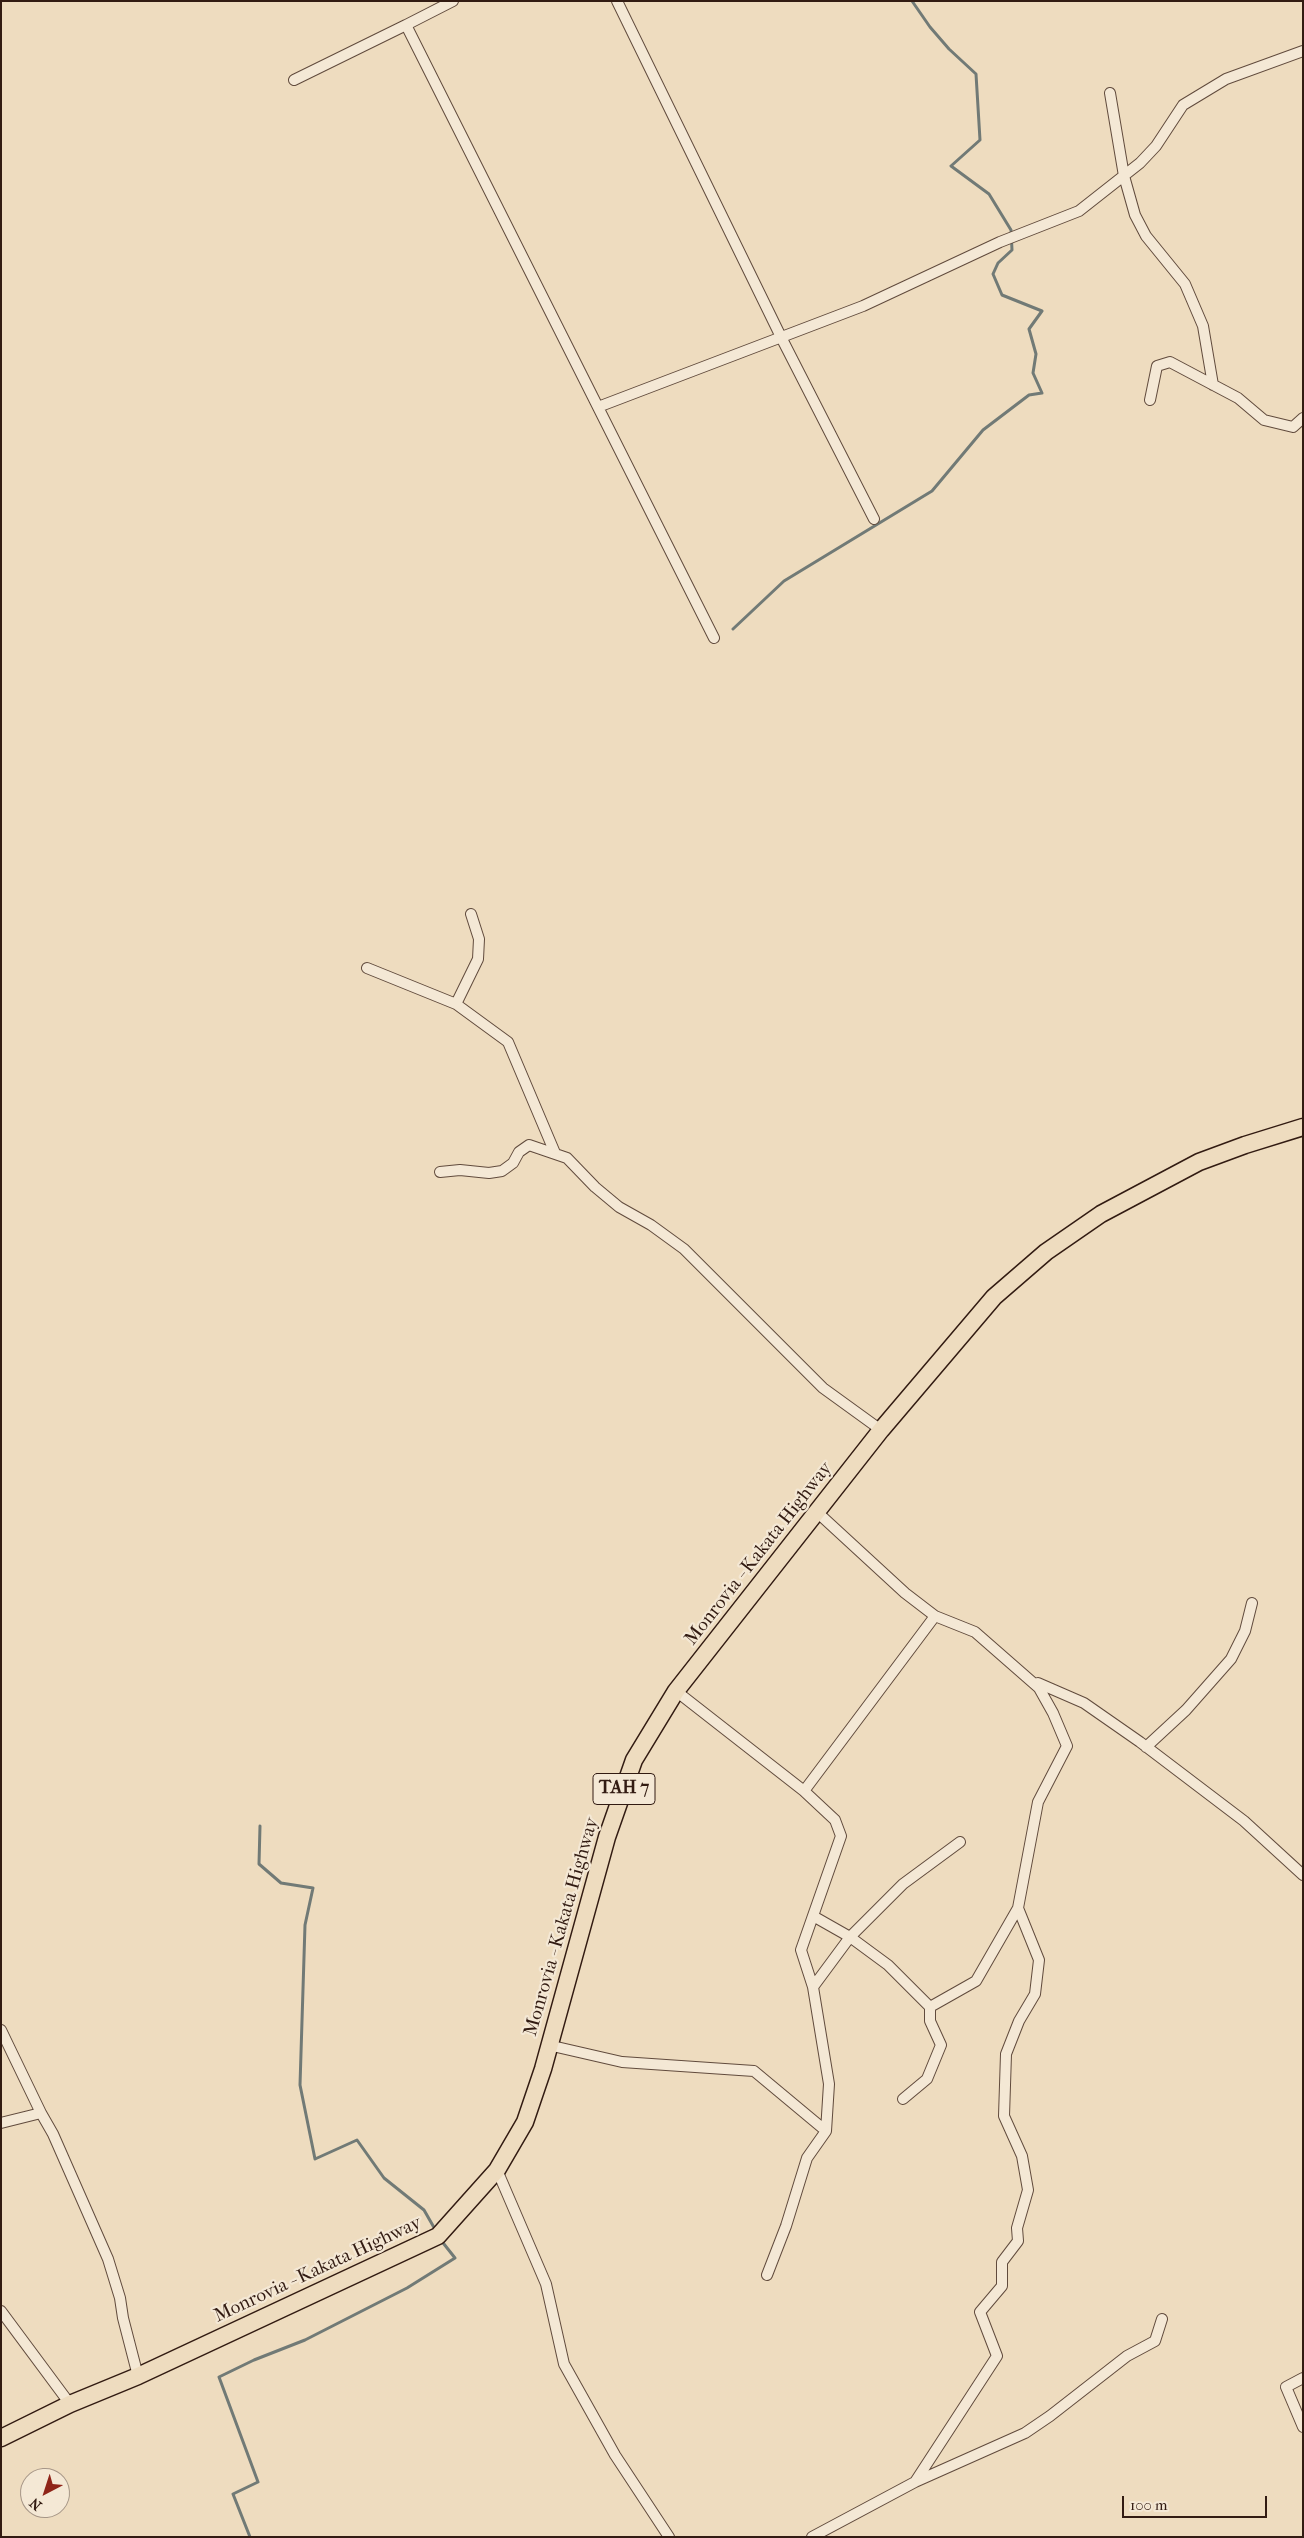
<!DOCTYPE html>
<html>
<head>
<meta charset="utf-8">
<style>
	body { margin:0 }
	#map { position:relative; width:1304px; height:2538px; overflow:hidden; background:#eedcbf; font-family:"IM FELL French Canon",serif }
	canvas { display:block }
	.frame { position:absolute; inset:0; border:2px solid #321b12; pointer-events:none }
	.north { position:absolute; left:20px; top:2468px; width:50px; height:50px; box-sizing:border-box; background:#f4e8d5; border:1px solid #a69687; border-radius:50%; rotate:220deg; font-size:14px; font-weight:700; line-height:20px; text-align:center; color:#321b12 }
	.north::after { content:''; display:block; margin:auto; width:18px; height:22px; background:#8f2418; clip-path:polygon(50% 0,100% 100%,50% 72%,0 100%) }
	.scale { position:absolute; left:1122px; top:2496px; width:145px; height:22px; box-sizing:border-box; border:2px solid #321b12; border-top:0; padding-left:6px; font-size:15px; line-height:18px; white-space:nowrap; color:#321b12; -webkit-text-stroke:4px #f4e8d5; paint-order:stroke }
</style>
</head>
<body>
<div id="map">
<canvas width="1304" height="2538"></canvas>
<div class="frame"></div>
<div class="north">N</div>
<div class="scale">100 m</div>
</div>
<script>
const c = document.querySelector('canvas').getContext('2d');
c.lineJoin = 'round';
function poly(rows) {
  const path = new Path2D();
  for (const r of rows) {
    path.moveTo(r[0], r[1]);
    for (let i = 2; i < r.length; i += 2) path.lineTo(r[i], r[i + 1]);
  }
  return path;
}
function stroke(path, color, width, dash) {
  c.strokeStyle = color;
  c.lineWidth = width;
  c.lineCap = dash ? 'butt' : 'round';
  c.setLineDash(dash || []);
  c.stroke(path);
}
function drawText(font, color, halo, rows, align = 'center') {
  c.font = font + ' "IM FELL French Canon",serif';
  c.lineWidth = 4.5;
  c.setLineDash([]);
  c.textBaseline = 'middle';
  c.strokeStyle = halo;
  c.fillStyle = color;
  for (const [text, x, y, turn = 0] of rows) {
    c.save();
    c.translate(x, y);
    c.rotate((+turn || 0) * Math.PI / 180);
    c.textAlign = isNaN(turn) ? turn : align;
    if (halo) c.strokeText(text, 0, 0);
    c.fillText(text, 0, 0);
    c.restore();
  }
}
stroke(poly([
	[733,629,784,581,932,491,983,430,1029,395,1042,393,1033,373,1036,354,1029,329,1042,311,1002,295,993,274,998,263,1012,250,1011,230,989,194,951,166,980,140,976,74,949,49,930,27,912,1],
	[260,1826,259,1864,281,1883,313,1888,305,1925,300,2085,315,2159,357,2140,384,2178,424,2210,436,2231],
	[250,2537,233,2494,258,2482,219,2377,254,2360,305,2340,407,2288,455,2258,440,2239]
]), '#717a76', 3);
const minor = poly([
	[453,1,406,25,714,638],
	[617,1,782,339,874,519],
	[294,80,406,25],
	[1110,93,1124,176,1135,215,1146,236,1185,284,1203,326,1213,385],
	[1150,400,1157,366,1170,362,1238,398,1264,420,1293,427,1303,418],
	[598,407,863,306,1000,242,1079,211,1140,163,1156,146,1183,105,1226,79,1303,51],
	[367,968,456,1004,508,1042,555,1153],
	[456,1004,478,959,479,939,471,914],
	[440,1172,460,1170,489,1173,502,1171,513,1163,519,1152,529,1145,567,1158,595,1187,619,1207,651,1225,684,1249,823,1388,881,1430],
	[817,1512,905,1593,935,1616,975,1632,1039,1688,1053,1713,1067,1746,1038,1802,1018,1908,976,1981,930,2007,930,2021,941,2045,927,2079,903,2099],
	[1038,1683,1084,1703,1140,1742,1244,1821,1303,1875],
	[676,1691,804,1791,835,1820,841,1836,801,1950,813,1987,829,2084,826,2131,807,2158,786,2226,767,2275],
	[1146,1747,1186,1710,1231,1659,1245,1631,1252,1603],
	[804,1791,935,1616],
	[813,1916,850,1937,888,1965,930,2007],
	[813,1987,850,1937,903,1884,960,1842],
	[1,2030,41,2113],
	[548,2045,622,2062,754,2071,826,2131],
	[1,2123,41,2113,53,2134,108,2259,120,2298,123,2318,138,2376],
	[497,2170,546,2284,564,2364,615,2455,669,2537],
	[1,2311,70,2404],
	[1303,2378,1286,2387,1303,2427],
	[915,2482,997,2356,980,2312,1002,2286,1002,2262,1018,2241,1017,2228,1028,2190,1022,2156,1004,2116,1006,2054,1019,2021,1035,1994,1039,1960,1018,1908],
	[812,2537,915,2482,1025,2433,1050,2416,1127,2356,1155,2341,1162,2319]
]);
const trunk = poly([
	[1,2438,70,2404,138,2376,438,2236,497,2170,525,2122,543,2069,607,1837,634,1760,676,1691,881,1430,994,1297,1046,1252,1101,1214,1199,1162,1245,1145,1303,1127]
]);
stroke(minor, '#614b3d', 12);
stroke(trunk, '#321b12', 19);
stroke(minor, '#f4e8d5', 10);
stroke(trunk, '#eedcbf', 16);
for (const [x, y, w] of [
	[624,1789,62]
]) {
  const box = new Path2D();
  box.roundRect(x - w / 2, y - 15.5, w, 31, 4);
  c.fillStyle = '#f4e8d5';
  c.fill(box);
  stroke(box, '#321b12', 1);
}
drawText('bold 18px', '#321b12', null, [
	["TAH 7",624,1789]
]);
drawText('19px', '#321b12', '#f4e8d5', [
	["Monrovia - Kakata Highway",759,1554,-52],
	["Monrovia - Kakata Highway",562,1927,-74],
	["Monrovia - Kakata Highway",318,2270,-25]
]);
</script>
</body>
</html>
